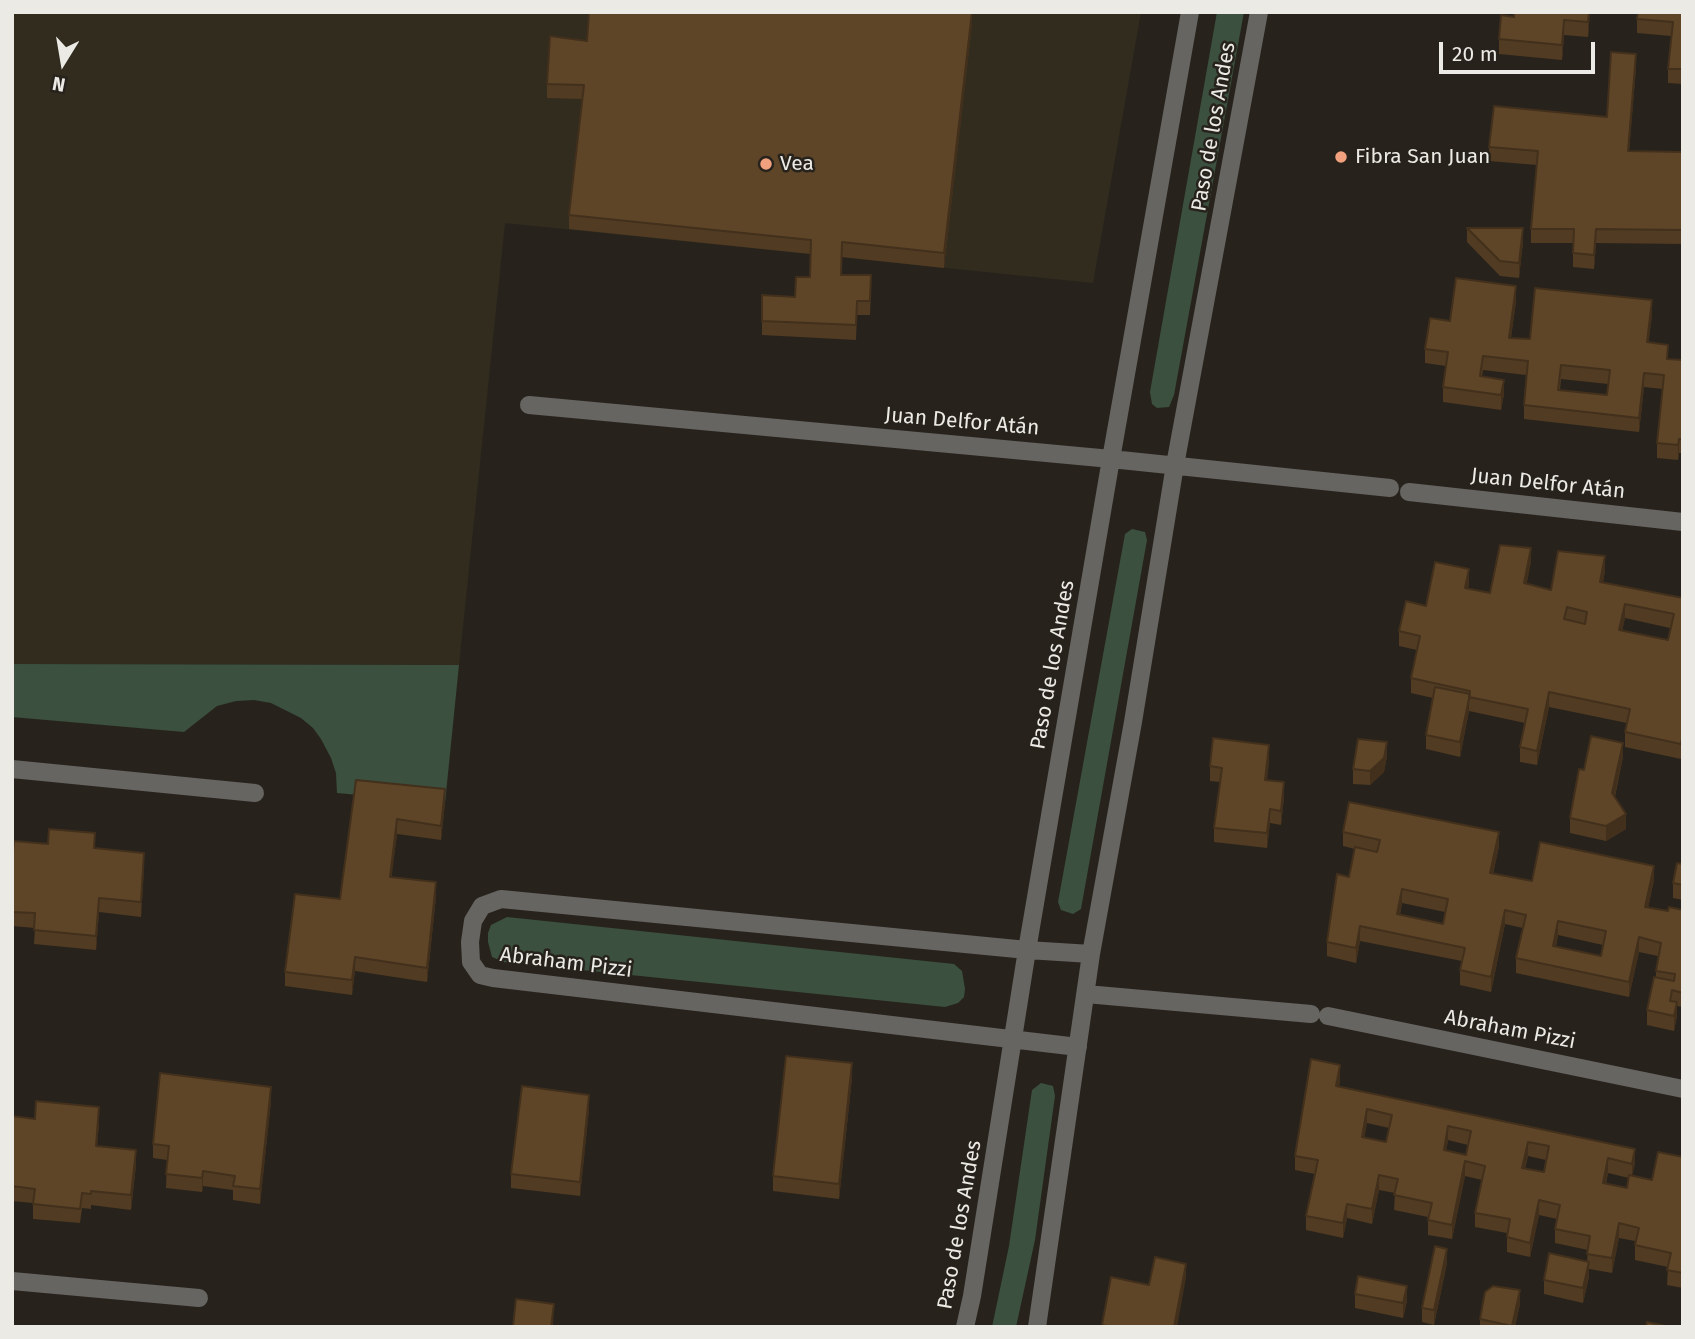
<!DOCTYPE html>
<html>
<head>
<meta charset="utf-8">
<style>
	body { margin:0 }
	#map { position:relative; width:1695px; height:1339px; overflow:hidden; background:#27231c; font-family:"Fira Sans",sans-serif }
	canvas { display:block }
	.frame { position:absolute; inset:0; border:14px solid #eceae5; pointer-events:none }
	.north { position:absolute; left:28px; top:28px; width:70px; height:70px; -webkit-text-stroke:5px #27231c; paint-order:stroke; rotate:191deg; font-size:19px; font-weight:700; line-height:28px; text-align:center; color:#eceae5 }
	.north::after { content:''; display:block; margin:auto; width:24px; height:32px; background:#eceae5; clip-path:polygon(50% 0,100% 100%,50% 72%,0 100%) }
	.scale { position:absolute; left:1439px; top:42px; width:156px; height:32px; box-sizing:border-box; border:4px solid #eceae5; border-top:0; padding-left:9px; font-size:21px; line-height:24px; white-space:nowrap; color:#eceae5; -webkit-text-stroke:5px #27231c; paint-order:stroke }
</style>
</head>
<body>
<div id="map">
<canvas width="1695" height="1339"></canvas>
<div class="frame"></div>
<div class="north">N</div>
<div class="scale">20 m</div>
</div>
<script>
const c = document.querySelector('canvas').getContext('2d');
c.lineJoin = 'round';
function fillPath(path, color) {
  c.fillStyle = color;
  c.fill(path, 'evenodd');
}
function poly(rows) {
  const path = new Path2D();
  for (const r of rows) {
    path.moveTo(r[0], r[1]);
    for (let i = 2; i < r.length; i += 2) path.lineTo(r[i], r[i + 1]);
  }
  return path;
}
function stroke(path, color, width, dash) {
  c.strokeStyle = color;
  c.lineWidth = width;
  c.lineCap = dash ? 'butt' : 'round';
  c.setLineDash(dash || []);
  c.stroke(path);
}
function drawText(font, color, halo, rows, align = 'center') {
  c.font = font + ' "Fira Sans",sans-serif';
  c.lineWidth = 5;
  c.setLineDash([]);
  c.textBaseline = 'middle';
  c.strokeStyle = halo;
  c.fillStyle = color;
  for (const [text, x, y, turn = 0] of rows) {
    c.save();
    c.translate(x, y);
    c.rotate((+turn || 0) * Math.PI / 180);
    c.textAlign = isNaN(turn) ? turn : align;
    if (halo) c.strokeText(text, 0, 0);
    c.fillText(text, 0, 0);
    c.restore();
  }
}
fillPath(poly([
	[12,12,1141,12,1093,283,505,223,459,665,12,664]
]), '#322c1f');
fillPath(poly([
	[1217,12,1244,12,1174,395,1169,407,1157,408,1152,404,1150,392],
	[1132,529,1145,532,1147,540,1081,909,1073,914,1061,910,1058,902,1125,534],
	[12,664,459,665,445,803,337,793,336,773,331,758,321,739,313,728,301,718,271,703,254,700,236,701,217,706,184,732,12,717],
	[507,917,954,964,962,971,965,989,964,997,958,1003,945,1007,503,962,492,957,488,942,488,933,491,925],
	[1041,1083,1053,1086,1055,1096,1035,1240,1016,1327,992,1327,1009,1246,1032,1090]
]), '#3b503e');
stroke(poly([
	[529,405,1111,459,1390,488],
	[1409,492,1683,522],
	[12,769,255,793],
	[1086,994,1311,1014],
	[1328,1016,1683,1089],
	[1078,1047,493,978,480,975,471,962,470,942,473,921,482,906,501,899,1027,950,1091,954],
	[12,1281,199,1298],
	[965,1327,972,1296,1027,950,1111,459,1190,12],
	[1037,1327,1091,954,1133,722,1175,465,1259,12]
]), '#676561', 18);
fillPath(poly([
	[1514,12,1590,12,1588,37,1564,35,1562,60,1499,54,1499,39,1514,17],
	[1683,12,1683,84,1668,83,1668,69,1671,36,1637,33,1637,19],
	[972,24,944,268,842,257,842,275,871,290,870,315,857,315,856,340,762,335,762,295,795,297,810,277,811,254,569,229,569,215,582,99,547,98,547,84,587,41],
	[1636,68,1629,151,1683,152,1683,244,1596,243,1594,269,1573,267,1573,243,1531,243,1531,229,1537,165,1489,161,1489,147,1607,117],
	[1467,228,1523,242,1519,278,1500,276,1467,242],
	[1516,301,1511,338,1530,339,1652,315,1648,343,1668,359,1683,360,1683,453,1679,453,1678,460,1657,458,1657,443,1663,389,1644,387,1639,432,1524,419,1524,405,1526,375,1483,370,1482,376,1504,394,1501,410,1443,402,1443,387,1446,366,1425,363,1425,349,1450,321],
	[1561,379,1608,384,1607,395,1560,390],
	[1531,562,1526,584,1551,590,1605,571,1603,582,1683,598,1681,759,1625,747,1625,732,1627,723,1549,707,1537,765,1520,762,1520,747,1525,723,1469,711,1460,757,1426,749,1426,735,1433,698,1411,693,1411,678,1417,650,1399,646,1399,631,1426,606,1469,584,1468,588,1490,593],
	[1625,618,1670,628,1668,640,1622,631],
	[1387,756,1384,772,1370,785,1353,784,1353,769],
	[1623,757,1615,797,1626,829,1606,841,1570,833,1570,818,1584,770],
	[1269,760,1267,781,1284,797,1281,825,1270,823,1267,848,1214,842,1214,828,1220,782,1210,781,1210,766],
	[356,780,445,803,441,840,397,834,391,877,436,897,427,982,355,971,352,995,285,986,285,972,340,899],
	[1343,832,1499,846,1493,874,1532,881,1654,880,1648,908,1668,911,1683,910,1683,1007,1677,1006,1677,1016,1674,1031,1647,1025,1647,1010,1656,978,1656,971,1658,956,1639,952,1629,997,1516,973,1516,958,1523,928,1505,924,1491,992,1460,985,1460,970,1462,961,1360,941,1356,963,1327,956,1327,942,1349,877,1355,849,1343,846],
	[1402,903,1445,912,1443,924,1400,915],
	[1558,935,1603,945,1601,956,1556,947],
	[95,848,144,867,141,917,99,912,96,950,34,944,35,928,12,926,12,861],
	[1683,864,1683,900,1673,898,1673,883],
	[852,1078,839,1199,773,1191,773,1176],
	[1340,1079,1339,1087,1635,1163,1632,1175,1652,1180,1683,1157,1683,1288,1667,1285,1668,1267,1635,1260,1635,1241,1619,1238,1612,1273,1589,1269,1589,1277,1583,1303,1544,1294,1544,1280,1587,1262,1588,1250,1555,1243,1555,1229,1557,1219,1539,1215,1530,1257,1507,1252,1507,1233,1475,1227,1475,1213,1482,1180,1465,1176,1452,1239,1428,1235,1428,1217,1394,1210,1395,1193,1379,1190,1372,1224,1347,1218,1343,1238,1306,1230,1306,1216,1315,1174,1295,1170,1295,1156],
	[1367,1123,1389,1128,1386,1142,1364,1137],
	[1448,1140,1468,1145,1466,1155,1446,1151],
	[1528,1156,1546,1160,1544,1172,1525,1169],
	[1608,1173,1629,1178,1627,1188,1606,1184],
	[271,1101,260,1204,233,1200,233,1190,203,1186,202,1192,166,1188,167,1160,153,1158,153,1144],
	[589,1109,580,1196,511,1188,511,1174],
	[12,1116,35,1119,99,1122,97,1146,136,1165,131,1210,91,1205,91,1209,82,1208,80,1223,33,1219,33,1203,12,1201],
	[1447,1263,1434,1325,1422,1322,1422,1308],
	[1355,1294,1407,1301,1403,1318,1355,1308],
	[1520,1304,1515,1327,1480,1327,1480,1319]
]), '#513b22');
fillPath(poly([
	[972,12,972,24,944,268,944,253],
	[1589,12,1590,12,1588,37,1588,22],
	[1564,20,1564,35,1562,60,1562,45],
	[1636,54,1636,68,1628,165,1628,151],
	[1523,228,1523,242,1519,278,1519,263],
	[1596,229,1596,243,1594,269,1594,255],
	[1516,286,1516,301,1509,352,1509,338],
	[1652,300,1652,315,1647,357,1647,342],
	[1644,373,1644,387,1639,432,1639,418],
	[1504,380,1504,394,1501,410,1501,395],
	[1679,439,1679,453,1678,460,1678,445],
	[1531,548,1531,562,1524,598,1524,583],
	[1605,556,1605,571,1600,596,1600,582],
	[1469,569,1469,584,1465,602,1465,588],
	[1625,604,1625,618,1619,645,1619,630],
	[1549,692,1549,707,1537,765,1537,751],
	[1469,697,1469,711,1460,757,1460,742],
	[1683,734,1683,749,1681,759,1681,744],
	[1387,742,1387,756,1384,772,1370,785,1370,771],
	[1623,743,1623,757,1612,808,1612,793],
	[1269,745,1269,760,1265,795,1265,780],
	[1284,782,1284,797,1281,825,1281,811],
	[445,789,445,803,441,840,441,826],
	[1270,809,1270,823,1267,848,1267,833],
	[1626,814,1626,829,1606,841,1606,826],
	[397,819,397,834,390,891,390,877],
	[1499,832,1499,846,1490,888,1490,873],
	[144,853,144,867,141,917,141,902],
	[1654,866,1654,880,1645,921,1645,907],
	[436,882,436,897,427,982,427,968],
	[1402,889,1402,903,1397,929,1397,914],
	[99,898,99,912,96,950,96,936],
	[1505,910,1505,924,1491,992,1491,977],
	[1558,921,1558,935,1553,961,1553,946],
	[1360,926,1360,941,1356,963,1356,948],
	[1639,937,1639,952,1629,997,1629,982],
	[355,957,355,971,352,995,352,980],
	[1677,1002,1677,1016,1674,1031,1674,1016],
	[852,1063,852,1078,839,1199,839,1184],
	[1340,1065,1340,1079,1336,1101,1336,1086],
	[271,1087,271,1101,260,1204,260,1189],
	[589,1095,589,1109,580,1196,580,1182],
	[99,1107,99,1122,96,1160,96,1146],
	[1367,1109,1367,1123,1362,1151,1362,1137],
	[1448,1126,1448,1140,1444,1165,1444,1150],
	[1528,1142,1528,1156,1522,1183,1522,1168],
	[1635,1149,1635,1163,1632,1178,1632,1164],
	[136,1150,136,1165,131,1210,131,1195],
	[1608,1158,1608,1173,1603,1197,1603,1183],
	[1465,1161,1465,1176,1452,1239,1452,1225],
	[203,1171,203,1186,202,1192,202,1178],
	[1379,1175,1379,1190,1372,1224,1372,1209],
	[1539,1200,1539,1215,1530,1257,1530,1243],
	[1347,1204,1347,1218,1343,1238,1343,1223],
	[1619,1223,1619,1238,1612,1273,1612,1258],
	[1447,1249,1447,1263,1434,1325,1434,1310],
	[1589,1262,1589,1277,1583,1303,1583,1288],
	[1186,1264,1186,1278,1177,1327,1174,1327],
	[1407,1286,1407,1301,1403,1318,1403,1303],
	[1520,1290,1520,1304,1515,1327,1512,1327],
	[554,1304,553,1327,551,1327]
]), '#42301c');
const building = poly([
	[589,12,972,12,944,253,842,242,841,275,871,275,870,301,857,301,856,325,762,321,762,295,795,297,796,277,810,277,811,240,569,215,584,85,547,84,550,36,587,41,589,12],
	[1514,12,1589,12,1588,22,1564,20,1562,45,1499,39,1501,15,1514,17,1514,12],
	[1638,12,1683,12,1683,69,1668,69,1673,22,1637,19,1638,12],
	[1611,52,1636,54,1628,151,1683,152,1683,230,1596,229,1594,255,1573,253,1574,229,1531,229,1538,151,1489,147,1494,106,1607,117,1611,52],
	[1467,228,1523,228,1519,263,1500,261,1467,228],
	[1456,278,1516,286,1509,338,1530,339,1535,288,1652,300,1647,342,1668,345,1667,359,1683,360,1683,439,1679,439,1678,445,1657,443,1664,375,1644,373,1639,418,1524,405,1528,361,1483,356,1480,376,1504,380,1501,395,1443,387,1448,352,1425,349,1430,318,1450,321,1456,278],
	[1561,365,1610,370,1607,395,1558,390,1561,365],
	[1500,545,1531,548,1524,583,1551,590,1558,551,1605,556,1600,582,1683,598,1683,734,1681,744,1625,732,1630,709,1549,692,1537,751,1520,747,1528,709,1469,697,1470,691,1411,678,1420,636,1399,631,1406,601,1426,606,1435,562,1469,569,1465,588,1490,593,1500,545],
	[1625,604,1674,614,1668,640,1619,630,1625,604],
	[1567,607,1587,612,1585,624,1564,619,1567,607],
	[1435,687,1470,694,1460,742,1426,735,1435,687],
	[1591,736,1623,743,1612,793,1626,814,1606,826,1570,818,1579,769,1584,770,1591,736],
	[1213,738,1269,745,1265,780,1284,782,1281,811,1270,809,1267,833,1214,828,1222,768,1210,766,1213,738],
	[1358,739,1387,742,1384,758,1370,771,1353,769,1358,739],
	[356,780,445,789,441,826,397,819,390,877,436,882,427,968,355,957,352,980,285,972,295,894,340,899,356,780],
	[1349,802,1499,832,1490,873,1532,881,1540,842,1654,866,1645,907,1668,911,1669,907,1683,910,1683,993,1672,990,1670,1001,1677,1002,1674,1016,1647,1010,1654,977,1674,981,1675,974,1656,971,1661,943,1639,937,1629,982,1516,958,1526,915,1505,910,1491,977,1460,970,1465,948,1360,926,1356,948,1327,942,1337,874,1349,877,1355,847,1377,852,1380,840,1343,832,1349,802],
	[1402,889,1448,899,1443,924,1397,914,1402,889],
	[1558,921,1606,931,1601,956,1553,946,1558,921],
	[49,829,95,833,94,848,144,853,141,902,99,898,96,936,34,930,35,913,12,912,12,861,14,841,48,844,49,829],
	[1677,863,1683,864,1683,885,1673,883,1677,863],
	[786,1056,852,1063,839,1184,773,1176,786,1056],
	[1311,1059,1340,1065,1336,1086,1635,1149,1632,1164,1608,1158,1603,1183,1627,1188,1629,1175,1652,1180,1658,1152,1683,1157,1683,1273,1667,1270,1671,1253,1635,1245,1639,1228,1619,1223,1612,1258,1587,1254,1590,1236,1555,1229,1560,1205,1539,1200,1530,1243,1507,1237,1510,1219,1475,1213,1485,1166,1465,1161,1452,1225,1428,1220,1432,1203,1394,1195,1398,1179,1379,1175,1372,1209,1347,1204,1343,1223,1306,1216,1318,1160,1295,1156,1311,1059],
	[1367,1109,1392,1115,1386,1142,1362,1137,1367,1109],
	[1448,1126,1471,1131,1466,1155,1444,1150,1448,1126],
	[1528,1142,1549,1146,1544,1172,1522,1168,1528,1142],
	[160,1073,271,1087,260,1189,233,1186,235,1176,203,1171,202,1178,166,1174,169,1146,153,1144,160,1073],
	[522,1086,589,1095,580,1182,511,1174,522,1086],
	[36,1101,99,1107,96,1146,136,1150,131,1195,91,1191,91,1194,82,1193,80,1209,33,1204,35,1189,12,1186,12,1116,35,1119,36,1101],
	[1435,1246,1447,1249,1434,1310,1422,1308,1435,1246],
	[1549,1253,1589,1262,1583,1288,1544,1280,1549,1253],
	[1155,1257,1186,1264,1174,1327,1111,1327,1102,1325,1111,1277,1149,1285,1155,1257],
	[1358,1276,1407,1286,1403,1303,1355,1294,1358,1276],
	[1493,1286,1520,1290,1512,1326,1480,1319,1485,1292,1493,1286],
	[516,1299,554,1304,551,1327,513,1327,516,1299],
	[1647,1322,1670,1327,1646,1327,1647,1322]
]);
fillPath(building, '#5e4528');
stroke(building, '#42301c', 2);
for (const [x, y, r, color] of [
	[1341,157,7,"#f2a17e"],
	[766,164,7,"#f2a17e"]
]) {
  const dot = new Path2D();
  dot.arc(x, y, r, 0, 2 * Math.PI);
  c.fillStyle = color;
  c.fill(dot);
  stroke(dot, '#27231c', 2.5);
}
drawText('21px', '#eceae5', '#27231c', [
	["Paso de los Andes",1214,127,-80],
	["Juan Delfor Atán",962,422,5],
	["Juan Delfor Atán",1548,484,6],
	["Paso de los Andes",1053,665,-80],
	["Abraham Pizzi",566,963,7],
	["Abraham Pizzi",1510,1030,11],
	["Paso de los Andes",960,1225,-80]
]);
drawText('21px', '#eceae5', '#27231c', [
	["Fibra San Juan",1355,157],
	["Vea",780,164]
], 'left');
</script>
</body>
</html>
